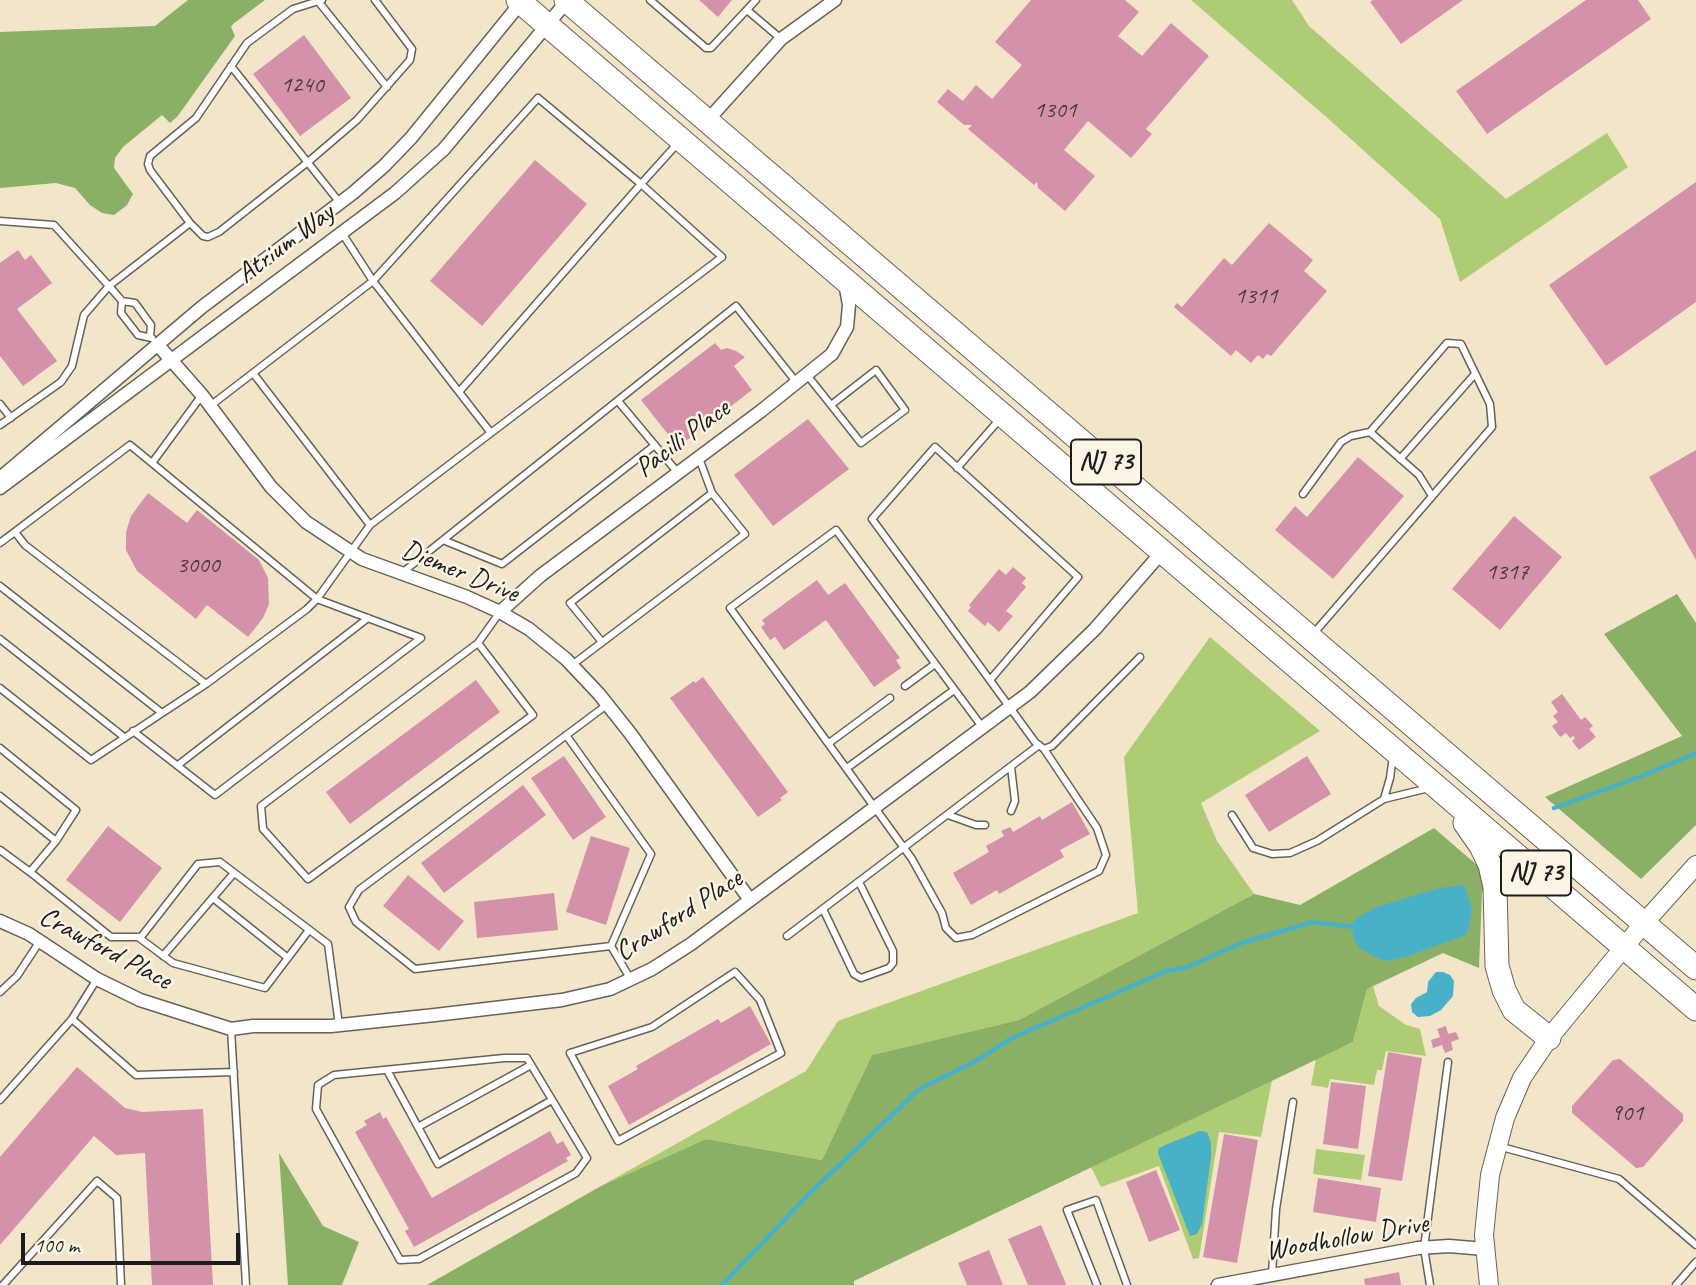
<!DOCTYPE html>
<html>
<head>
<meta charset="utf-8">
<style>
	body { margin:0 }
	#map { position:relative; width:1696px; height:1285px; overflow:hidden; background:#f3e5c9; font-family:Caveat,sans-serif }
	canvas { display:block }
	.scale { position:absolute; left:21px; top:1233px; width:219px; height:32px; box-sizing:border-box; border:4px solid #1c1c1c; border-top:0; padding-left:9px; font-size:21px; line-height:24px; white-space:nowrap; color:#1c1c1c; -webkit-text-stroke:5px #fcf5e5; paint-order:stroke }
</style>
</head>
<body>
<div id="map">
<canvas width="1696" height="1285"></canvas>
<div class="scale">100 m</div>
</div>
<script>
const c = document.querySelector('canvas').getContext('2d');
c.lineJoin = 'round';
function fillPath(path, color) {
  c.fillStyle = color;
  c.fill(path, 'evenodd');
}
function poly(rows) {
  const path = new Path2D();
  for (const r of rows) {
    path.moveTo(r[0], r[1]);
    for (let i = 2; i < r.length; i += 2) path.lineTo(r[i], r[i + 1]);
  }
  return path;
}
function stroke(path, color, width, dash) {
  c.strokeStyle = color;
  c.lineWidth = width;
  c.lineCap = dash ? 'butt' : 'round';
  c.setLineDash(dash || []);
  c.stroke(path);
}
function drawText(font, color, halo, rows, align = 'center') {
  c.font = font + ' Caveat,sans-serif';
  c.lineWidth = 5;
  c.setLineDash([]);
  c.textBaseline = 'middle';
  c.strokeStyle = halo;
  c.fillStyle = color;
  for (const [text, x, y, turn = 0] of rows) {
    c.save();
    c.translate(x, y);
    c.rotate((+turn || 0) * Math.PI / 180);
    c.textAlign = isNaN(turn) ? turn : align;
    if (halo) c.strokeText(text, 0, 0);
    c.fillText(text, 0, 0);
    c.restore();
  }
}
fillPath(poly([
	[1191,0,1292,0,1309,26,1506,199,1607,133,1628,167,1460,282,1440,219,1324,115],
	[1210,637,1320,731,1201,803,1217,841,1254,894,1019,1020,872,1055,822,1160,706,1139,601,1186,806,1071,838,1021,1138,913,1124,757],
	[1373,986,1379,1006,1406,1025,1420,1029,1426,1056,1386,1051,1382,1070,1377,1070,1374,1085,1330,1079,1328,1088,1311,1085,1316,1059,1353,1042,1367,989],
	[1272,1080,1261,1137,1219,1132,1199,1258,1193,1259,1159,1166,1101,1187,1091,1167],
	[1316,1149,1365,1155,1361,1180,1313,1174]
]), '#adcc74');
fillPath(poly([
	[188,0,265,0,233,24,231,27,235,36,177,117,170,123,162,115,123,147,115,158,114,168,133,194,127,205,114,215,102,213,90,205,75,188,56,183,0,188,0,32,155,26],
	[1677,594,1696,623,1696,825,1641,879,1545,797,1682,736,1604,634],
	[1434,828,1507,891,1482,892,1479,968,1443,953,1367,989,1353,1042,854,1281,854,1285,427,1285,601,1186,706,1139,822,1160,872,1055,1019,1020,1254,894,1300,905],
	[279,1153,323,1226,359,1242,342,1285,288,1285]
]), '#8ab066');
fillPath(poly([
	[1464,885,1472,908,1469,927,1466,935,1405,957,1387,961,1377,958,1360,948,1354,940,1351,924,1357,918,1376,907,1439,888],
	[1436,972,1443,972,1450,975,1454,981,1453,996,1441,1010,1430,1016,1418,1017,1412,1012,1411,1004,1416,998,1427,992,1428,982],
	[1200,1131,1207,1132,1211,1142,1211,1158,1202,1224,1197,1234,1190,1236,1158,1153,1159,1148,1165,1145]
]), '#49b1c7');
stroke(poly([
	[1554,808,1642,776,1696,753],
	[722,1285,810,1193,916,1092,925,1086,974,1062,1012,1038,1146,980,1166,971,1188,967,1241,943,1313,922,1354,927]
]), '#49b1c7', 4.5);
fillPath(poly([
	[699,0,732,0,718,17],
	[1031,0,1125,0,1139,12,1118,36,1142,56,1171,23,1209,56,1146,129,1152,134,1131,158,1088,121,1064,150,1095,176,1065,211,1038,188,1037,182,1034,185,968,129,972,125,964,125,937,102,948,89,963,101,976,85,992,99,1022,65,995,42],
	[1373,0,1463,0,1401,44,1370,2],
	[1586,0,1638,0,1651,19,1487,134,1456,91],
	[304,35,351,98,300,136,253,74],
	[535,160,587,204,482,326,430,281],
	[1696,182,1696,302,1606,366,1549,285],
	[1269,223,1313,260,1304,271,1327,291,1271,356,1267,354,1263,359,1258,355,1251,363,1236,350,1231,356,1174,307,1177,303,1182,307,1224,258,1232,265],
	[18,250,25,260,31,255,52,283,17,309,57,361,23,386,0,356,0,263],
	[715,343,721,350,727,348,736,351,745,357,734,366,752,390,678,447,641,400],
	[808,419,849,469,773,526,734,475],
	[1696,450,1696,560,1649,477],
	[1358,457,1404,496,1333,579,1275,530,1295,506,1307,517],
	[148,493,187,523,197,510,259,560,268,578,269,604,263,618,248,637,207,605,196,619,137,571,126,550,126,532,131,516],
	[1514,516,1562,557,1500,630,1452,589],
	[1013,567,1026,578,1022,583,1026,587,1006,611,1013,616,999,632,988,622,985,626,968,611,971,607,969,605,999,569,1006,575],
	[817,580,828,595,845,583,900,658,896,660,901,668,874,687,826,620,784,650,775,637,770,640,761,627,765,624,762,620],
	[703,677,788,792,780,798,782,800,758,817,670,698,694,681,695,683],
	[476,680,500,712,350,824,326,792],
	[1562,694,1581,720,1585,717,1593,726,1589,729,1596,737,1579,750,1572,741,1575,738,1573,736,1570,738,1566,733,1560,737,1552,726,1558,722,1553,716,1558,712,1551,702],
	[564,756,606,817,573,840,531,778],
	[1307,756,1331,794,1269,832,1245,795],
	[523,785,546,815,444,893,421,863],
	[1072,802,1090,834,1060,850,1064,857,999,894,997,890,971,905,953,873,989,852,986,846,1004,836,1001,831,1010,827,1013,832,1040,816,1042,820],
	[108,826,162,868,120,922,66,880],
	[591,836,630,848,606,925,566,912],
	[408,875,464,921,439,951,383,906],
	[554,893,558,930,477,938,474,902],
	[750,1006,771,1044,629,1125,608,1086,638,1069,636,1066,718,1019,721,1023],
	[1446,1026,1448,1034,1456,1032,1459,1039,1451,1042,1453,1050,1445,1053,1442,1045,1433,1048,1431,1040,1440,1037,1437,1029],
	[1388,1052,1422,1058,1402,1181,1368,1176],
	[1620,1059,1683,1114,1683,1121,1643,1167,1636,1168,1572,1113,1572,1106,1613,1060],
	[77,1067,125,1108,142,1112,203,1109,213,1285,152,1285,145,1153,116,1155,94,1136,0,1245,0,1157],
	[1331,1082,1366,1086,1358,1149,1323,1144],
	[380,1112,383,1119,386,1117,432,1198,550,1131,557,1144,563,1141,571,1155,566,1158,568,1161,414,1247,405,1231,409,1229,355,1132,367,1125,364,1121],
	[1224,1134,1258,1140,1237,1263,1203,1257],
	[1156,1170,1180,1230,1149,1242,1126,1182],
	[1318,1178,1381,1188,1376,1222,1313,1212],
	[1041,1225,1066,1284,1065,1285,1028,1285,1008,1239],
	[989,1250,1003,1285,967,1285,958,1263],
	[1399,1272,1401,1285,1365,1285,1364,1279]
]), '#d491aa');
const lane = poly([
	[650,0,706,48,711,48,756,0],
	[318,1,387,87],
	[747,10,780,38],
	[231,66,340,203],
	[0,221,54,225,109,286,84,315,72,366,61,382,0,425],
	[190,223,150,170,148,164,150,156,196,118,247,43,293,9,322,0],
	[122,301,121,313,138,335,152,338],
	[150,336,151,325,135,303,122,301,109,286,190,223,203,236,208,237,219,232,308,162,357,120,410,60,412,49,375,0],
	[807,375,831,405,861,443,905,410,876,370,831,405],
	[459,392,641,184,538,98,373,281,459,392,491,433],
	[618,401,678,473],
	[0,404,11,418],
	[210,406,373,281,342,233],
	[1370,432,1419,475,1432,496],
	[1400,459,1475,374],
	[957,468,999,420],
	[1303,494,1341,442,1351,436,1370,432,1447,343,1461,344,1490,404,1492,427,1314,633],
	[370,525,722,257,641,184,678,143],
	[15,532,25,545,206,684],
	[443,540,502,564,655,445],
	[0,543,130,445,152,463,202,395],
	[403,572,736,306,797,383],
	[0,586,162,713],
	[0,639,124,737],
	[602,642,570,603,712,493],
	[478,643,533,715,308,879,263,829,261,806,478,643,500,612],
	[572,665,745,534,712,493,699,458],
	[990,680,1078,577,935,447,872,519,925,591,1035,742,1044,749,1052,746,1140,657],
	[905,686,935,664],
	[0,688,91,760,206,684,307,609,317,599,152,463],
	[608,704,359,890,349,907,356,922,415,969,611,946,631,980],
	[983,728,836,530,730,608,912,859,942,913,946,928,956,938,972,935,1099,871,1106,855,1097,828,1044,749],
	[133,731,215,795,421,638,317,599,370,525,253,373],
	[566,735,651,854,611,946],
	[829,743,890,698],
	[0,748,76,810,56,841,30,872,0,850],
	[1393,756,1390,778,1384,799,1429,788],
	[178,765,368,618],
	[1011,767,1015,801,1011,811],
	[847,768,954,690],
	[0,796,56,841],
	[948,815,976,825,985,825],
	[1232,815,1253,848,1272,854,1290,853,1317,841,1384,799],
	[30,872,111,937,141,937,198,864,220,862,328,944,339,1025],
	[213,898,288,958],
	[823,909,854,974,861,978,889,968,893,963,893,951,859,882],
	[787,936,1039,745],
	[138,937,173,963,265,988,309,930],
	[163,956,234,873],
	[735,972,760,1000,781,1053,618,1141,570,1053,652,1027,735,972],
	[0,992,17,976,40,941],
	[72,1019,136,1075,234,1072],
	[231,1029,246,1285],
	[504,1058,527,1058,587,1158,576,1173,419,1259,400,1260,316,1109,318,1085,334,1075,504,1058],
	[387,1070,438,1164,552,1100],
	[0,1100,72,1019,97,979],
	[418,1127,531,1065],
	[1498,1146,1619,1179,1696,1245],
	[1272,1275,1276,1209,1293,1102],
	[3,1285,97,1181,117,1198,121,1285],
	[1097,1285,1067,1210,1096,1200,1127,1285],
	[1430,1285,1424,1248,1448,1062],
	[1676,1285,1696,1262]
]);
const street = poly([
	[707,121,781,39,835,0],
	[157,344,202,395,271,487,306,522,362,559,467,597,500,612,529,629,566,659,599,694,630,733,750,900],
	[0,478,202,307,353,193,384,166,411,138,523,0],
	[0,488,395,193,444,149,567,1],
	[500,612,540,576,761,411,832,354,847,327,849,305,845,283],
	[0,921,29,934,97,979,140,1000,231,1029,253,1026,331,1026,435,1015,562,1000,610,989,652,969,691,944,1030,692,1095,629,1162,552],
	[1218,1285,1418,1248,1449,1246,1485,1249]
]);
const secondary = poly([
	[1489,1285,1484,1235,1490,1175,1505,1118,1522,1078,1549,1038,1644,923,1696,865]
]);
const highway = poly([
	[518,0,1696,1009],
	[566,0,1696,968],
	[1465,823,1481,846,1490,865,1495,887,1497,966,1504,990,1514,1010,1549,1038]
]);
stroke(lane, '#676259', 9);
stroke(street, '#676259', 15);
stroke(secondary, '#676259', 20);
stroke(highway, '#676259', 25);
stroke(lane, '#fff', 6);
stroke(street, '#fff', 12);
stroke(secondary, '#fff', 18);
stroke(highway, '#fff', 23);
drawText('24px', '#4a3940', null, [
	["1240",302,86],
	["1301",1055,111],
	["1311",1256,297],
	["3000",198,566],
	["1317",1507,573],
	["901",1627,1114]
]);
for (const [x, y, w] of [
	[1106,462,70],
	[1536,873,70]
]) {
  const box = new Path2D();
  box.roundRect(x - w / 2, y - 22.5, w, 45, 5);
  c.fillStyle = '#fcf5e5';
  c.fill(box);
  stroke(box, '#1c1c1c', 2);
}
drawText('bold 26px', '#1c1c1c', null, [
	["NJ 73",1106,462],
	["NJ 73",1536,873]
]);
drawText('28px', '#1c1c1c', '#fcf5e5', [
	["Atrium Way",286,244,-37],
	["Pacilli Place",683,439,-37],
	["Diemer Drive",460,572,22],
	["Crawford Place",679,916,-33],
	["Crawford Place",105,949,28],
	["Woodhollow Drive",1347,1238,-10]
]);
</script>
</body>
</html>
